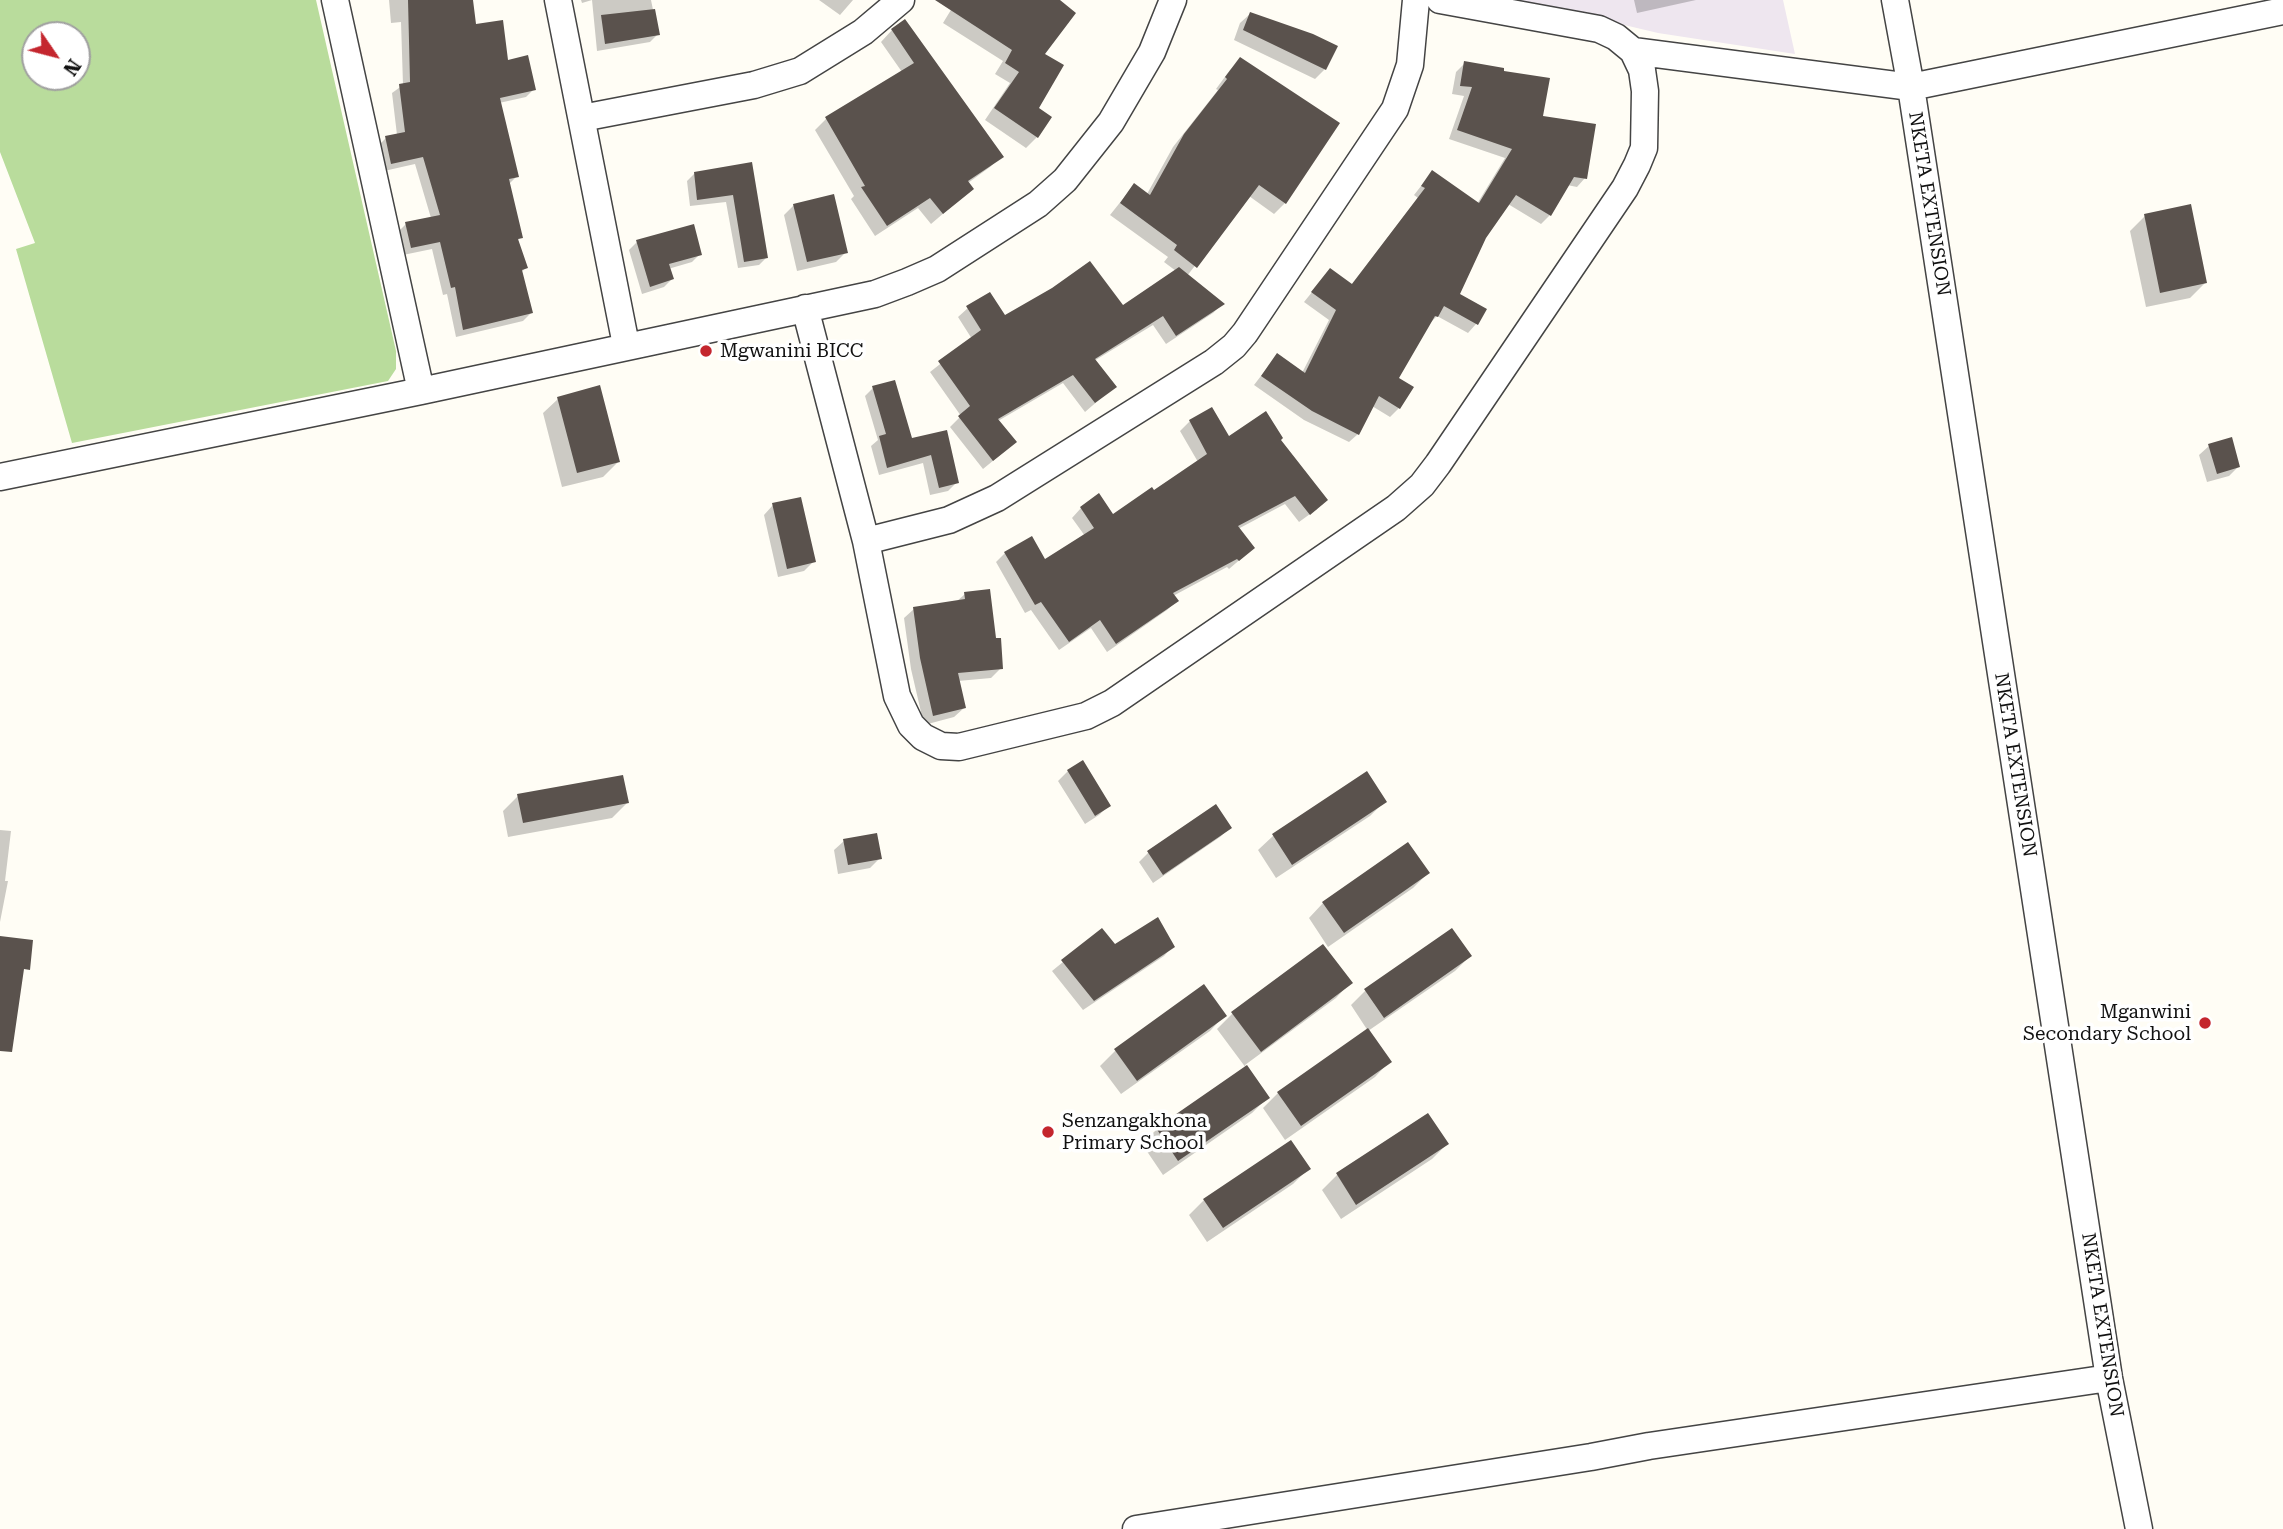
<!DOCTYPE html>
<html>
<head>
<meta charset="utf-8">
<style>
	body { margin:0 }
	#map { position:relative; width:2283px; height:1529px; overflow:hidden; background:#fffdf5; font-family:"Roboto Serif",serif }
	canvas { display:block }
	.north { position:absolute; left:21px; top:21px; width:70px; height:70px; box-sizing:border-box; background:#fff; border:2px solid #a0a0a0; border-radius:50%; rotate:125deg; font-size:19px; font-weight:700; line-height:28px; text-align:center; color:#111 }
	.north::after { content:''; display:block; margin:auto; width:24px; height:32px; background:#c4262e; clip-path:polygon(50% 0,100% 100%,50% 72%,0 100%) }
</style>
</head>
<body>
<div id="map">
<canvas width="2283" height="1529"></canvas>
<div class="north">N</div>
</div>
<script>
const c = document.querySelector('canvas').getContext('2d');
c.lineJoin = 'round';
function fillPath(path, color) {
  c.fillStyle = color;
  c.fill(path, 'evenodd');
}
function poly(rows) {
  const path = new Path2D();
  for (const r of rows) {
    path.moveTo(r[0], r[1]);
    for (let i = 2; i < r.length; i += 2) path.lineTo(r[i], r[i + 1]);
  }
  return path;
}
function stroke(path, color, width, dash) {
  c.strokeStyle = color;
  c.lineWidth = width;
  c.lineCap = dash ? 'butt' : 'round';
  c.setLineDash(dash || []);
  c.stroke(path);
}
function drawText(font, color, halo, rows, align = 'center') {
  c.font = font + ' "Roboto Serif",serif';
  c.lineWidth = 7;
  c.setLineDash([]);
  c.textBaseline = 'middle';
  c.strokeStyle = halo;
  c.fillStyle = color;
  for (const [text, x, y, turn = 0] of rows) {
    c.save();
    c.translate(x, y);
    c.rotate((+turn || 0) * Math.PI / 180);
    c.textAlign = isNaN(turn) ? turn : align;
    if (halo) c.strokeText(text, 0, 0);
    c.fillText(text, 0, 0);
    c.restore();
  }
}
fillPath(poly([
	[1519,0,1783,0,1795,54,1658,33]
]), '#eee6ef');
fillPath(poly([
	[0,0,316,0,396,351,396,369,388,381,72,443,16,249,35,243,0,152],
	[35,35,77,35,77,77,35,77]
]), '#b9dc9c');
fillPath(poly([
	[389,0,472,0,475,25,506,62,534,89,526,97,499,103,517,176,508,185,521,237,517,241,526,268,520,273,531,313,523,321,456,337,447,294,443,295,432,249,403,255,398,232,406,224,431,218,415,164,384,171,378,146,386,138,397,135,392,93,403,85,401,22,391,23],
	[581,0,651,0,658,34,650,42,597,51,592,0,582,3],
	[819,0,853,0,840,15],
	[957,0,1058,0,1043,54,1036,109,1050,118,1037,137,1026,148,985,120,1010,83,995,74,1003,61,943,23],
	[1634,0,1696,0,1637,13],
	[1250,14,1325,69,1315,79,1234,40,1240,23],
	[892,30,1001,156,990,167,968,183,972,189,931,224,918,208,875,236,851,199,854,196,815,130,826,119,902,72,881,42],
	[1241,59,1285,203,1274,214,1249,196,1187,276,1222,304,1213,313,1166,344,1153,325,1094,361,1114,387,1085,412,1063,383,998,421,1005,451,983,469,950,427,961,416,930,372,972,339,958,317,968,308,1004,317,1122,307,1176,271,1164,262,1168,257,1110,215,1134,185,1147,194,1173,147,1218,90,1216,89,1230,70],
	[1465,63,1541,117,1585,178,1577,187,1567,185,1550,215,1541,224,1508,204,1485,237,1458,295,1485,309,1476,324,1468,333,1437,316,1429,324,1397,379,1411,388,1399,408,1390,417,1372,406,1358,434,1349,442,1304,420,1254,385,1277,355,1302,373,1329,320,1304,302,1330,270,1351,285,1418,198,1414,195,1432,172,1477,204,1505,158,1449,139,1464,96,1452,94,1456,72],
	[750,164,766,258,759,265,738,268,726,202,690,206,687,181,694,174],
	[794,205,846,252,836,262,797,271,784,215],
	[2145,216,2205,283,2190,298,2146,307,2130,231],
	[637,242,700,254,692,262,668,269,672,279,664,287,642,294,629,250],
	[873,388,910,440,945,432,957,482,948,491,930,495,923,463,879,475,871,446,878,440,865,396],
	[558,399,618,462,603,477,562,487,543,413],
	[1211,409,1228,439,1279,440,1317,509,1299,522,1285,504,1238,529,1253,548,1243,557,1229,569,1227,567,1173,596,1177,601,1167,610,1107,652,1091,628,1059,650,1031,610,1025,613,996,562,1005,553,1044,561,1085,536,1072,518,1081,508,1113,516,1153,493,1198,462,1180,431,1190,421],
	[2209,446,2238,467,2229,476,2207,482,2199,455],
	[773,505,814,561,804,571,778,577,764,515],
	[965,594,1001,668,991,678,958,681,964,708,954,717,924,725,911,669,904,618,914,609,956,602],
	[1068,771,1109,805,1099,815,1085,824,1058,781],
	[518,796,627,803,612,818,508,837,503,811],
	[1384,802,1370,816,1276,878,1258,850,1273,836],
	[1230,828,1220,837,1153,883,1139,862,1148,853],
	[0,830,11,831,5,881,8,881,0,922],
	[844,841,880,858,870,868,838,874,834,850],
	[1428,873,1413,888,1328,947,1309,918,1323,903],
	[1102,930,1114,947,1173,946,1164,956,1083,1010,1052,971],
	[1470,956,1455,971,1368,1031,1389,1062,1375,1077,1285,1140,1263,1108,1278,1093,1368,1031,1351,1005,1366,990],
	[1350,983,1336,998,1245,1065,1267,1098,1252,1113,1163,1175,1142,1144,1157,1129,1246,1068,1217,1029,1232,1014],
	[1224,1016,1210,1031,1121,1094,1100,1066,1115,1051],
	[1428,1115,1447,1144,1432,1159,1341,1219,1322,1190,1337,1175],
	[1308,1169,1293,1184,1207,1242,1189,1215,1204,1200]
]), '#0003');
fillPath(poly([
	[408,0,473,0,476,24,503,20,508,60,528,55,536,90,500,98,519,177,509,179,523,238,518,239,528,268,522,270,533,313,463,330,455,287,451,288,440,242,411,248,405,222,440,215,423,157,391,164,385,136,405,132,399,84,410,82],
	[935,0,1060,0,1076,13,1045,54,1064,65,1039,108,1052,117,1038,138,994,108,1019,72,1005,63,1012,50],
	[655,9,660,35,605,44,601,15],
	[1250,12,1313,34,1338,46,1326,70,1243,30],
	[905,19,1004,157,968,181,974,189,943,214,930,198,887,226,861,187,865,186,825,117,914,63,891,29],
	[1240,57,1340,123,1286,204,1259,185,1197,268,1174,250,1177,245,1120,203,1134,183,1150,195,1184,134,1227,79,1225,77],
	[1464,61,1504,68,1504,71,1550,78,1543,116,1596,124,1587,179,1574,177,1551,216,1516,195,1486,238,1460,294,1487,309,1478,325,1444,306,1438,317,1435,316,1399,378,1414,387,1400,409,1379,396,1359,435,1312,411,1261,376,1277,353,1305,373,1336,310,1311,292,1330,268,1352,284,1425,188,1421,186,1432,170,1479,203,1512,149,1457,130,1472,87,1460,86],
	[752,162,768,258,744,262,733,195,697,200,694,172],
	[834,194,848,253,807,262,793,204],
	[2191,204,2207,283,2160,293,2144,214],
	[694,224,702,255,669,264,674,279,650,287,636,240],
	[1090,261,1123,305,1179,267,1225,304,1176,336,1163,316,1095,359,1117,387,1095,403,1073,375,998,419,1017,442,993,461,958,416,970,406,938,361,981,330,966,306,990,292,1005,315,1052,288],
	[895,380,912,438,947,430,959,483,939,488,931,455,887,468,879,436,886,434,872,386],
	[600,385,620,462,577,473,557,397],
	[1212,407,1229,436,1266,411,1283,438,1281,440,1328,500,1310,515,1295,496,1238,526,1255,548,1239,561,1237,559,1173,593,1179,601,1116,644,1100,620,1069,642,1041,602,1035,605,1004,552,1032,536,1045,559,1094,528,1080,507,1099,493,1113,514,1152,487,1154,490,1207,454,1189,420],
	[2232,437,2240,467,2217,474,2208,444],
	[801,497,816,562,787,569,772,503],
	[990,589,996,638,1001,638,1003,669,958,673,966,708,933,716,920,658,913,607,965,599,964,592],
	[1083,760,1111,806,1095,816,1067,770],
	[1367,771,1387,802,1292,865,1272,834],
	[623,775,629,803,523,823,517,794],
	[1216,804,1232,828,1163,875,1147,851],
	[877,833,882,859,848,865,843,839],
	[1408,842,1430,873,1344,933,1322,902],
	[1158,917,1175,947,1094,1001,1061,960,1102,928,1115,944],
	[1452,928,1472,956,1384,1018,1364,989],
	[0,936,33,940,30,970,24,969,12,1052,0,1051],
	[1323,944,1353,983,1261,1052,1231,1012],
	[1204,984,1227,1016,1137,1081,1114,1049],
	[1368,1028,1392,1062,1301,1126,1277,1092],
	[1247,1065,1270,1098,1178,1161,1156,1128],
	[1428,1113,1449,1144,1356,1205,1336,1173],
	[1291,1140,1311,1169,1223,1228,1203,1199]
]), '#5a524d');
const minor = poly([
	[335,0,421,391],
	[558,0,626,345],
	[1895,0,1911,87,2109,1378,2139,1529],
	[1633,51,1911,87,2283,11],
	[582,118,754,85,800,71,863,32,901,0],
	[805,308,866,541,897,696,911,725,923,737,941,746,959,747,1086,716,1112,703,1396,508,1422,485,1438,464,1625,188,1637,165,1644,148,1645,91,1642,70,1633,51,1616,37,1599,29,1440,0],
	[0,477,421,391,875,294,907,282,937,269,1038,204,1065,180,1111,122,1152,52,1173,0],
	[866,541,949,520,997,498,1214,362,1234,346,1245,333,1395,109,1410,65,1416,0],
	[1136,1529,1591,1457,1649,1446,2109,1378]
]);
stroke(minor, '#444', 29);
stroke(minor, '#fff', 26);
for (const [x, y, r, color] of [
	[706,351,7,"#c4262e"],
	[2205,1023,7,"#c4262e"],
	[1048,1132,7,"#c4262e"]
]) {
  const dot = new Path2D();
  dot.arc(x, y, r, 0, 2 * Math.PI);
  c.fillStyle = color;
  c.fill(dot);
  stroke(dot, '#fff', 2.5);
}
drawText('19px', '#111', '#fff', [
	["NKETA EXTENSION",1929,204,81],
	["NKETA EXTENSION",2015,765,81],
	["NKETA EXTENSION",2102,1325,81]
]);
drawText('19px', '#111', '#fff', [
	["Mgwanini BICC",720,351],
	["Mganwini",2191,1012,"right"],
	["Secondary School",2191,1034,"right"],
	["Senzangakhona",1062,1121],
	["Primary School",1062,1143]
], 'left');
</script>
</body>
</html>
